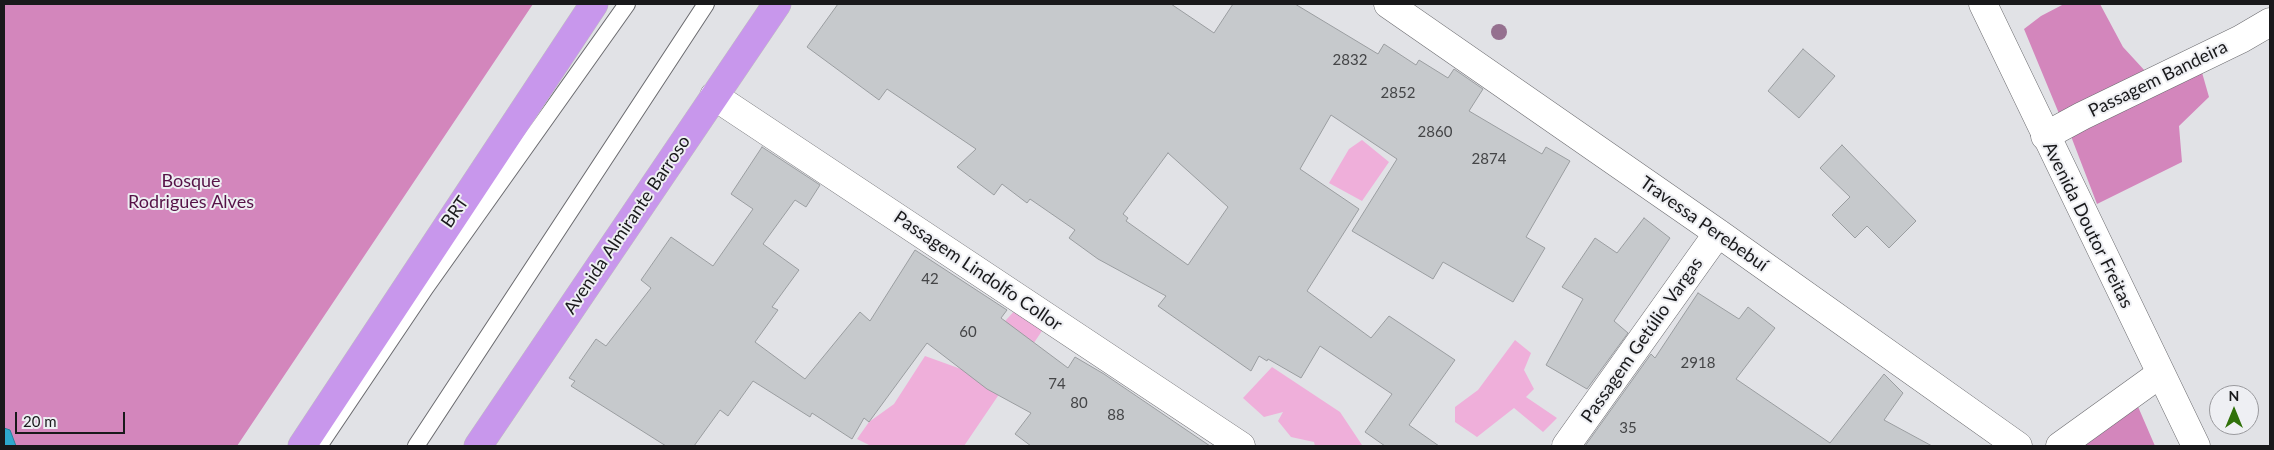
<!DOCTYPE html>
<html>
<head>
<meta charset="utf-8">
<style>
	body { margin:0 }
	#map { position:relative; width:2274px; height:450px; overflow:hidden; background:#e1e2e6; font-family:Lato,sans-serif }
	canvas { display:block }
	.frame { position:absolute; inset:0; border:5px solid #19191b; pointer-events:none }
	.north { position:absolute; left:2209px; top:385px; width:50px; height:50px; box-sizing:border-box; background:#eeeff3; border:1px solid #99999d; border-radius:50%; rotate:0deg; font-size:14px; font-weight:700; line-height:20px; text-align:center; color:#19191b }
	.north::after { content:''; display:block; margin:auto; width:18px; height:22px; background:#30710a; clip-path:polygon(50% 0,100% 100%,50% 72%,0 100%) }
	.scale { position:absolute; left:15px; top:412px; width:110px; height:22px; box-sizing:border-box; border:2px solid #19191b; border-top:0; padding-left:6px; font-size:15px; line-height:18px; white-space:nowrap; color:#19191b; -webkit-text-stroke:4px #eeeff3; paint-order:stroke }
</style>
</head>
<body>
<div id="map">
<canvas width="2274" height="450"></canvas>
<div class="frame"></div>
<div class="north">N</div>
<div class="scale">20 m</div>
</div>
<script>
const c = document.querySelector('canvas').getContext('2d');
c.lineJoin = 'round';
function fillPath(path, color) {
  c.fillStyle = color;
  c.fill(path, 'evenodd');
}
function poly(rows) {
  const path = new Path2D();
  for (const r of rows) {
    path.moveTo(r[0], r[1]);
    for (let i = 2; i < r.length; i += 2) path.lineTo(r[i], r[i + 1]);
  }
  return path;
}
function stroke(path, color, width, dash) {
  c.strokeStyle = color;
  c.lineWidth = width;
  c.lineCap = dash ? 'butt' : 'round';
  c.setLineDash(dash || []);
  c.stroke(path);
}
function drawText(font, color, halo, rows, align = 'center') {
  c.font = font + ' Lato,sans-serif';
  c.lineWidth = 4;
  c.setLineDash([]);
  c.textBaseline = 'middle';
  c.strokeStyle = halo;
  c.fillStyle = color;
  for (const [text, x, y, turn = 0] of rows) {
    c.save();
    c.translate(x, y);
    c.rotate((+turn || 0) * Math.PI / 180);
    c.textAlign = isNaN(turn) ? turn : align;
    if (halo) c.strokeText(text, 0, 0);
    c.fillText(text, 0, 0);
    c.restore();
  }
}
fillPath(poly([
	[1362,140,1389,162,1362,201,1329,183,1349,149],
	[1018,307,1046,325,964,446,871,446,857,439,869,422,894,404,925,356,961,369],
	[1515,340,1531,353,1524,370,1534,389,1526,397,1557,418,1543,432,1514,408,1477,437,1455,422,1455,407,1478,390],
	[1272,367,1340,412,1362,445,1315,446,1314,442,1291,437,1278,421,1283,412,1264,417,1243,398]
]), '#efafda');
fillPath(poly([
	[4,4,533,4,237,446,16,446,10,430,4,428],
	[2064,4,2100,4,2123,47,2146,72,2060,116,2024,29,2041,16],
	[2201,69,2209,97,2179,126,2182,162,2097,204,2069,131],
	[2136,402,2155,446,2073,446]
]), '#d386bc');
const water = poly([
	[4,428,10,430,16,446,4,446,4,428]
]);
fillPath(water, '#2ea8cd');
stroke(water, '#287d98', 1);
const building = poly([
	[838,4,1171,4,1214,33,1233,4,1295,4,1378,54,1384,44,1416,65,1419,60,1448,78,1454,69,1483,89,1469,111,1542,154,1546,147,1570,161,1526,237,1545,248,1513,302,1443,262,1433,279,1352,231,1397,159,1331,115,1300,169,1359,209,1307,291,1371,338,1389,316,1455,360,1409,425,1439,446,1385,446,1365,432,1392,394,1320,346,1301,378,1268,359,1267,361,1259,356,1251,371,1158,306,1166,296,1098,259,1069,238,1075,230,1030,199,1027,203,1002,184,994,195,957,167,976,149,887,89,879,100,807,47,838,4],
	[1168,153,1228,207,1188,265,1126,221,1128,218,1123,214,1168,153],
	[1803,49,1835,76,1799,118,1768,91,1803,49],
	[1842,145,1916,221,1889,248,1867,226,1855,238,1832,215,1850,197,1820,168,1842,145],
	[762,147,820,185,806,207,795,200,763,244,799,270,772,307,778,310,755,342,805,379,860,312,870,321,915,250,1007,310,1001,318,1068,368,1075,357,1104,374,1210,446,1031,446,1015,434,1031,413,987,389,927,343,869,422,864,418,852,439,812,413,810,417,753,381,728,416,720,410,694,446,666,446,571,386,575,381,569,378,596,339,606,346,651,288,641,280,671,237,713,266,753,209,731,194,762,147],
	[1644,218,1670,238,1614,321,1628,333,1587,389,1546,365,1583,299,1562,287,1595,238,1617,253,1644,218],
	[1698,293,1739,319,1748,307,1775,328,1736,379,1830,443,1884,374,1903,393,1884,420,1932,446,1585,446,1651,354,1655,358,1698,293]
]);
fillPath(building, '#c6c9cc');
stroke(building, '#9a9da0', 1);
const lane = poly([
	[319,446,426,287,627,4],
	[416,446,706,4]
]);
const street = poly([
	[1388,4,1718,233,2018,446],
	[714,96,1241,446],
	[2045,136,2082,116,2241,39,2270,22],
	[1566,446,1718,233],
	[2060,446,2160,374]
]);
const secondary = poly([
	[1983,4,2196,446]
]);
const highway = poly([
	[302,446,594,4],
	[478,446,777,4]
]);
stroke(lane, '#6b6b6f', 18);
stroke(street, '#6b6b6f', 29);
stroke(secondary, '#6b6b6f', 29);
stroke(highway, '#bfbfbf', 29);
stroke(lane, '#fff', 16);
stroke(street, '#fff', 28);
stroke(secondary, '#fff', 28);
stroke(highway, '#c897ec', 28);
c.fillStyle = '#95708f';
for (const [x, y] of [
	[1499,32]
]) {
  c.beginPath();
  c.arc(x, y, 8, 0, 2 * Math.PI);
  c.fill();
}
drawText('15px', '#444547', null, [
	["2832",1350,60],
	["2852",1398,93],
	["2860",1435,132],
	["2874",1489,159],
	["42",930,279],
	["60",968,332],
	["2918",1698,363],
	["74",1057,384],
	["80",1079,403],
	["88",1116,415],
	["35",1628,428]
]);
drawText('18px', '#19191b', '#eeeff3', [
	["Passagem Bandeira",2158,79,-26],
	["BRT",455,212,-55],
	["Travessa Perebebuí",1704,224,35],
	["Avenida Almirante Barroso",627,225,-56],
	["Avenida Doutor Freitas",2088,225,64],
	["Passagem Lindolfo Collor",978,271,34],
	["Passagem Getúlio Vargas",1642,340,-55]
]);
drawText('18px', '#561247', '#eeeff3', [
	["Bosque",191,181],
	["Rodrigues Alves",191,202]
]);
</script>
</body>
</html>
